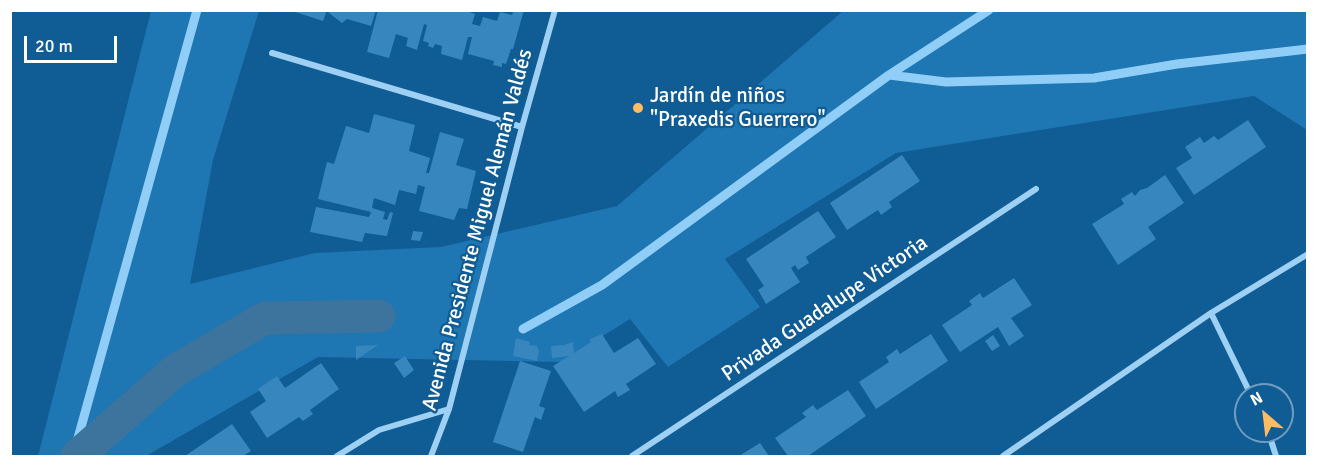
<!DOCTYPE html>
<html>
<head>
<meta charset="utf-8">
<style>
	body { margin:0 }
	#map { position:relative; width:1318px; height:467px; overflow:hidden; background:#105c95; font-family:Signika,sans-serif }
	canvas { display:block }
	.frame { position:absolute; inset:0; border:12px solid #fff; pointer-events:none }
	.north { position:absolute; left:1234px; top:383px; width:60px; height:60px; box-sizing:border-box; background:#105c95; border:2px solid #709dbf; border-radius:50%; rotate:332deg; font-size:16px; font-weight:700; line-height:24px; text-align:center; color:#fff }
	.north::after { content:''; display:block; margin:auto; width:21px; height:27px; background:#ffbc61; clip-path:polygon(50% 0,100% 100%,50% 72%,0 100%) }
	.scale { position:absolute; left:24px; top:36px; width:93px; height:27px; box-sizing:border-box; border:3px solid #fff; border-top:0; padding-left:8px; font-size:18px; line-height:21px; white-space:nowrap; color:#fff; -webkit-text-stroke:4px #105c95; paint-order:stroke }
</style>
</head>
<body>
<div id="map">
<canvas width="1318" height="467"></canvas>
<div class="frame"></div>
<div class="north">N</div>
<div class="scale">20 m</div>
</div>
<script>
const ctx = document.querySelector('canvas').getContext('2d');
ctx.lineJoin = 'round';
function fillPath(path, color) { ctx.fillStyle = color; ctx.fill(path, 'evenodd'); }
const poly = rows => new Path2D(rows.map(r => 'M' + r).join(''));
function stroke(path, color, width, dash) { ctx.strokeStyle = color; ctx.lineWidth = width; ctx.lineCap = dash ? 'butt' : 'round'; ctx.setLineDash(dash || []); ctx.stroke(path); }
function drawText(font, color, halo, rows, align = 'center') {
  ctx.font = font + ' Signika,sans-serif'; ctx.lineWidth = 4.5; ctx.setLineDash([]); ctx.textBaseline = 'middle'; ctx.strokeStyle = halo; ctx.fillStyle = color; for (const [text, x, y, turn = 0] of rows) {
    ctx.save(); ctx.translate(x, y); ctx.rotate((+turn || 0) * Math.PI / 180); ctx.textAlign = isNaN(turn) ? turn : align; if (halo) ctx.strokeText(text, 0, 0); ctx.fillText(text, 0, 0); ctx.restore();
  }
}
fillPath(poly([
	[151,11,259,11,213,160,190,284,315,253,441,247,617,206,843,11,1307,11,1307,130,1254,96,896,153,725,259,760,307,668,367,630,319,561,362,318,357,146,456,38,456]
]), '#1e76b3');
stroke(poly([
	[889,75,946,82,1094,78,1177,64,1308,49],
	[523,329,602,285,889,75,989,10],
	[73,456,197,10]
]), '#90cef8', 9);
stroke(poly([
	[77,456,176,370,265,318,379,316]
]), '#3d749d', 33);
fillPath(poly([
	[289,10,327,10,323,21],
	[330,10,376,10,371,26,347,19,342,23,329,13],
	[378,10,464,10,475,14,472,24,480,26,483,17,497,21,500,12,512,15,514,10,524,10,513,49,511,49,506,64,502,63,502,67,493,65,494,61,468,54,472,37,468,37,462,60,441,54,442,46,435,44,433,48,428,46,429,43,423,41,427,25,424,24,417,50,406,46,408,38,396,34,389,58,367,52],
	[374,114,415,125,409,151,430,158,426,173,429,173,440,132,464,139,456,165,476,171,467,209,459,208,454,220,419,211,425,187,418,185,416,194,399,190,395,205,374,198,372,208,385,212,383,219,387,220,390,212,393,213,387,236,365,233,362,242,310,232,316,207,369,217,371,212,318,199,327,162,334,164,346,126,369,133],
	[1248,120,1266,147,1194,195,1176,168,1192,158,1185,147,1200,137,1204,143,1214,136,1218,140],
	[902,155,920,181,889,202,892,207,881,215,878,210,847,230,830,203],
	[1165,175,1184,203,1148,227,1156,239,1118,265,1092,224,1124,204,1121,199,1132,192,1135,196,1140,190,1147,188],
	[818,211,836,237,806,257,809,263,798,270,795,265,791,268,800,282,766,304,758,290,764,286,746,259],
	[413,231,423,232,420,241,411,240],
	[1014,278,1032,305,1011,318,1024,336,1009,346,998,327,960,352,942,325,972,305,969,301,980,293,983,298],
	[602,334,614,353,638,338,656,364,626,384,630,390,618,397,615,391,584,412,553,366,569,356,552,358,551,346,564,345,573,342,574,353,591,342,590,339],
	[931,334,948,361,876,409,859,382,889,362,886,357,897,349,900,354],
	[993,335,1000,346,992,351,985,341],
	[516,338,530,342,529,345,537,346,539,351,537,361,513,356],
	[378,345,356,360,356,346],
	[405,356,414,370,404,378,394,363],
	[520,361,551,371,539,406,545,408,541,420,535,417,523,452,493,442],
	[321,363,339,389,310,410,313,414,303,421,299,417,267,438,250,412,266,401,258,389,277,376,285,388],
	[848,390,866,416,808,456,788,456,775,438,806,417,802,413,813,405,817,410],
	[232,424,251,451,243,456,185,456],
	[760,443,769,456,739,456]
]), '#3886be');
stroke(poly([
	[272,53,522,127],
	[1211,313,1251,395],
	[1268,431,1276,456],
	[337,456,379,430,449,409],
	[431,456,449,409,522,127,555,10],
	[632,456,1036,189],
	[1003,456,1211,313,1308,254]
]), '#9ed0f4', 6);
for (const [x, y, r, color] of [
	[638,108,6,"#ffbc61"]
]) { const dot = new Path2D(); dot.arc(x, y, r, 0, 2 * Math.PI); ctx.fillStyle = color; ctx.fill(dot); stroke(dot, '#105c95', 2); }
drawText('21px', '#fff', '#105c95', [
	["Jardín de niños",650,96],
	["\"Praxedis Guerrero\"",650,120]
], 'left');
drawText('21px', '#fff', '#105c95', [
	["Avenida Presidente Miguel Alemán Valdés",478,230,-75],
	["Privada Guadalupe Victoria",825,309,-34]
]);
</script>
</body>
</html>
